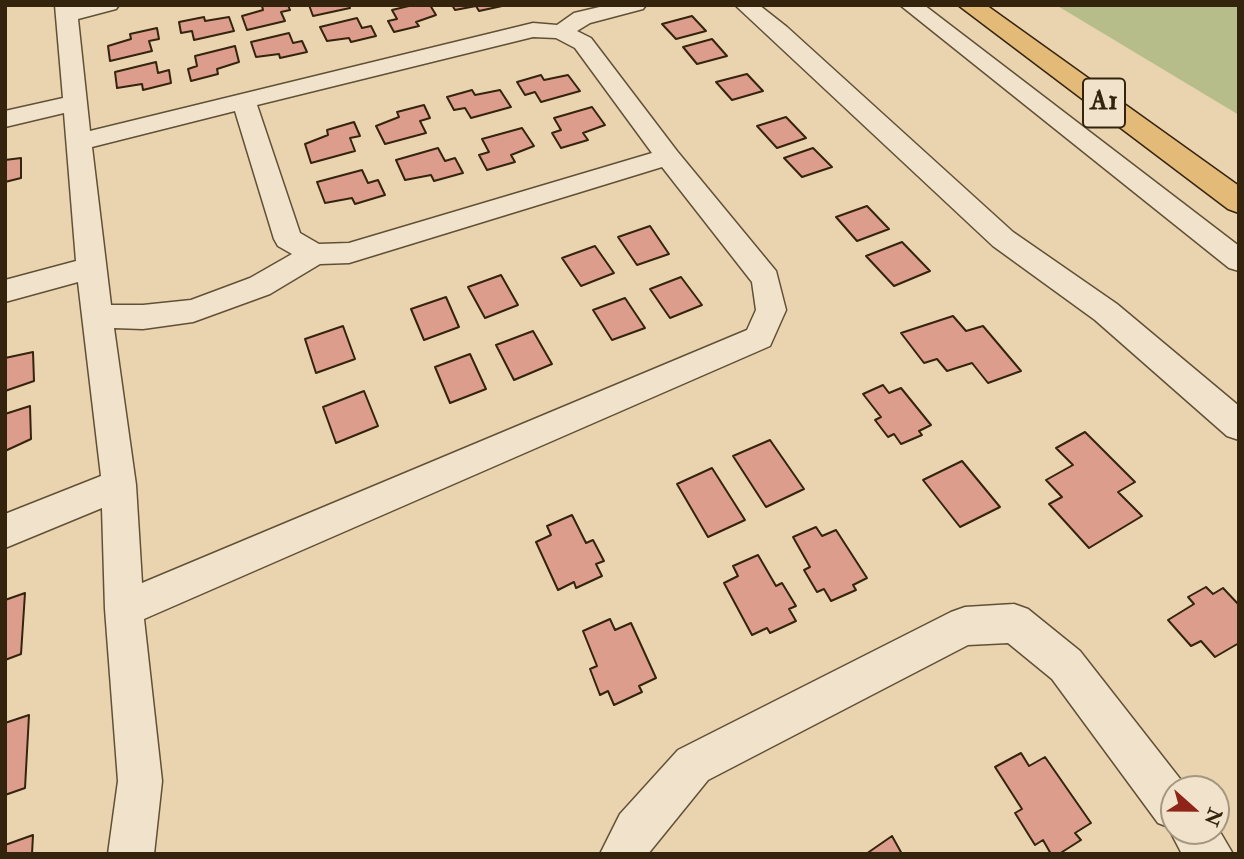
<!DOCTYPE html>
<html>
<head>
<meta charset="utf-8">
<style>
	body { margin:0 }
	#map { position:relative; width:1244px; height:859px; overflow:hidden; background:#e9d4af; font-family:"IM FELL Double Pica",serif }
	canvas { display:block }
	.frame { position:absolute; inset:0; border:7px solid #34240d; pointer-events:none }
	.north { position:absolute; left:1160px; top:775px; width:70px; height:70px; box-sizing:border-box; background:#f1e3cb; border:2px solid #a5977f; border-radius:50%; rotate:111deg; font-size:19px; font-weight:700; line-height:28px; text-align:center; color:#34240d }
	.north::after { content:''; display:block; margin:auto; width:24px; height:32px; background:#8f2418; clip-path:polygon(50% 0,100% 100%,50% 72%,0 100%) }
</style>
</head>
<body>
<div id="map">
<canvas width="1244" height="859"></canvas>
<div class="frame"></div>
<div class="north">N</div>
</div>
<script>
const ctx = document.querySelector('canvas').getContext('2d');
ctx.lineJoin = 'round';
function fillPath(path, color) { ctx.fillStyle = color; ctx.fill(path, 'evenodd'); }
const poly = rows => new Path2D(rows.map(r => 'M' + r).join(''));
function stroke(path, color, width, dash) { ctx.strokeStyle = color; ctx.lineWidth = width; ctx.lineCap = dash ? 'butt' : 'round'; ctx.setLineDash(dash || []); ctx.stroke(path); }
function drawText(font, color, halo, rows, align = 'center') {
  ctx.font = font + ' "IM FELL Double Pica",serif'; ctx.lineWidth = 5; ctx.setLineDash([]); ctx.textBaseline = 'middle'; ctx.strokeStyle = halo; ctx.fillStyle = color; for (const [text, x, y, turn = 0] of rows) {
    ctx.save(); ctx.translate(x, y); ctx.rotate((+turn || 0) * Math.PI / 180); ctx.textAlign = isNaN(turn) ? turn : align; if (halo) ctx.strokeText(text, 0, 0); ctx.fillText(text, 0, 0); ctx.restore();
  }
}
fillPath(poly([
	[1056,5,1239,5,1239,115]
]), '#b7bd8a');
const building = poly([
	[288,5,290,10,281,12,285,21,247,30,242,16,263,10,262,6,288,5],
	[309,5,349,5,350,8,313,16,309,5],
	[413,5,430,5,436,15,416,22,419,26,394,32,388,21,397,19,392,10,413,5],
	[452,5,502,5,502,6,479,11,476,6,455,10,452,5],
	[692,16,706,31,676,39,662,24,692,16],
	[204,17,205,21,229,17,234,31,194,40,192,31,181,33,179,22,204,17],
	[357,18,362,28,371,26,376,36,351,42,349,38,327,41,320,27,357,18],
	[157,28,159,39,149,41,152,51,110,61,108,46,131,39,130,34,157,28],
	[289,33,293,43,302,41,307,52,280,58,279,54,256,57,251,42,289,33],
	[712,39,727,56,697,64,683,47,712,39],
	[235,46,239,62,217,69,218,74,191,81,188,69,197,66,195,56,235,46],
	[156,62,158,73,169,70,171,83,143,90,142,84,117,88,115,72,156,62],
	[747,74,763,91,732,100,716,82,747,74],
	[541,75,544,80,568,75,580,91,541,102,535,92,525,95,517,82,541,75],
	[472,90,475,95,500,90,511,107,471,118,465,108,454,110,447,97,472,90],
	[424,105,430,118,420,121,426,133,385,144,376,126,399,117,397,112,424,105],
	[592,107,605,125,583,133,588,140,561,148,552,133,561,130,554,118,592,107],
	[786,117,806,138,777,148,757,126,786,117],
	[354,122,360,136,350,138,355,151,311,163,305,144,328,135,327,130,354,122],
	[522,128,534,146,511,155,515,162,487,170,479,155,489,152,482,139,522,128],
	[438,148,445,161,455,158,463,173,434,181,431,175,405,180,396,160,438,148],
	[813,148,832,167,802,177,784,158,813,148],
	[21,158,21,178,5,182,5,160,21,158],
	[362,170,368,183,378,180,385,195,355,204,352,198,325,203,317,182,362,170],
	[867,206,889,229,857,241,836,217,867,206],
	[650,226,669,254,637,265,618,237,650,226],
	[902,242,930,271,894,286,866,256,902,242],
	[595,246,614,273,581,286,562,258,595,246],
	[501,275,518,305,485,318,468,287,501,275],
	[681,277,702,305,670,318,650,289,681,277],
	[446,297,459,327,424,340,411,309,446,297],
	[625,298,645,328,612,340,593,310,625,298],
	[953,316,966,331,983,326,1021,371,988,383,972,363,947,371,937,359,924,363,901,333,953,316],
	[343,326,355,359,316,373,305,339,343,326],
	[533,331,552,364,514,380,496,345,533,331],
	[33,352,34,381,5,391,5,358,33,352],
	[470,354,486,389,450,403,435,367,470,354],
	[883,385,889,393,901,388,931,425,919,431,922,435,901,444,894,434,888,437,875,420,881,417,863,394,883,385],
	[364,391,378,426,336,443,323,407,364,391],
	[30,406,31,439,5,451,5,414,30,406],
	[1085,432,1135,482,1118,492,1142,516,1089,548,1049,504,1062,497,1046,480,1073,465,1056,448,1085,432],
	[770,440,804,489,766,507,733,456,770,440],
	[962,461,1000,507,960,527,923,480,962,461],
	[712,468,745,520,708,537,677,484,712,468],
	[572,515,586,543,593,540,604,561,596,564,602,576,576,588,574,582,558,590,536,542,551,535,547,526,572,515],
	[816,527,822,536,836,530,867,578,853,585,856,590,831,601,824,589,817,592,804,570,810,567,793,537,816,527],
	[758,555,776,586,782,583,796,606,789,609,796,621,770,633,767,628,752,635,724,583,738,576,733,566,758,555],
	[1206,587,1213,594,1223,588,1239,605,1239,643,1215,657,1201,641,1191,646,1168,620,1194,604,1188,597,1206,587],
	[25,593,21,654,5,660,5,600,25,593],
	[610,619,615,630,631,623,656,678,639,686,642,692,614,705,608,691,600,695,590,669,597,666,583,631,610,619],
	[29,715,25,788,5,795,5,723,29,715],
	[1021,753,1029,766,1045,757,1091,823,1075,833,1081,840,1059,854,1051,854,1043,840,1035,845,1015,813,1022,809,995,767,1021,753],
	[33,835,32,854,5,854,5,845,33,835],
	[892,836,902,854,866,854,892,836]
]);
fillPath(building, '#dc9d8c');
stroke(building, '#34240d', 2);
const street = poly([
	[55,5,119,5,116,9,78,19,90,131,533,23,557,25,574,13,608,5,646,5,643,9,590,23,577,31,591,38,677,151,776,271,786,310,770,346,144,619,162,781,154,854,108,854,118,781,105,609,102,508,5,548,5,514,101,476,78,282,5,302,5,280,76,261,64,113,5,127,5,111,63,98,55,5],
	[533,37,556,38,575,48,652,153,349,243,319,244,300,233,257,105,533,37],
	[235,111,274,239,278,246,292,254,250,278,191,300,143,305,111,305,92,147,235,111],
	[662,167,752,282,756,310,747,330,142,583,136,485,114,328,143,329,193,322,270,294,320,264,349,263,662,167],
	[735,5,759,5,787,27,1013,232,1117,304,1239,406,1239,440,1227,436,1095,320,993,246,735,5],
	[900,5,924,5,1239,246,1239,271,1229,268,900,5],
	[1014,604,1028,609,1080,651,1188,789,1174,789,1174,831,1216,831,1216,825,1233,854,1182,854,1170,831,1171,828,1158,823,1052,679,1008,643,968,645,708,780,648,854,600,854,620,814,678,750,951,612,965,607,1014,604]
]);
const highway = poly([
	[958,5,986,5,1239,186,1239,213,1228,209,958,5]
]);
stroke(street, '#615036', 3);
stroke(highway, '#34240d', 3);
fillPath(street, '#f1e3cb');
fillPath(highway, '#e4ba78');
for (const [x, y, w] of [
	[1104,103,42]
]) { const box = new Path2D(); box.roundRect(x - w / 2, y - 24.5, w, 49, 5); ctx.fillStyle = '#f1e3cb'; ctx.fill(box); stroke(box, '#34240d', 2); }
drawText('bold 28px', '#34240d', null, [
	["A1",1104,103]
]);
</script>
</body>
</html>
